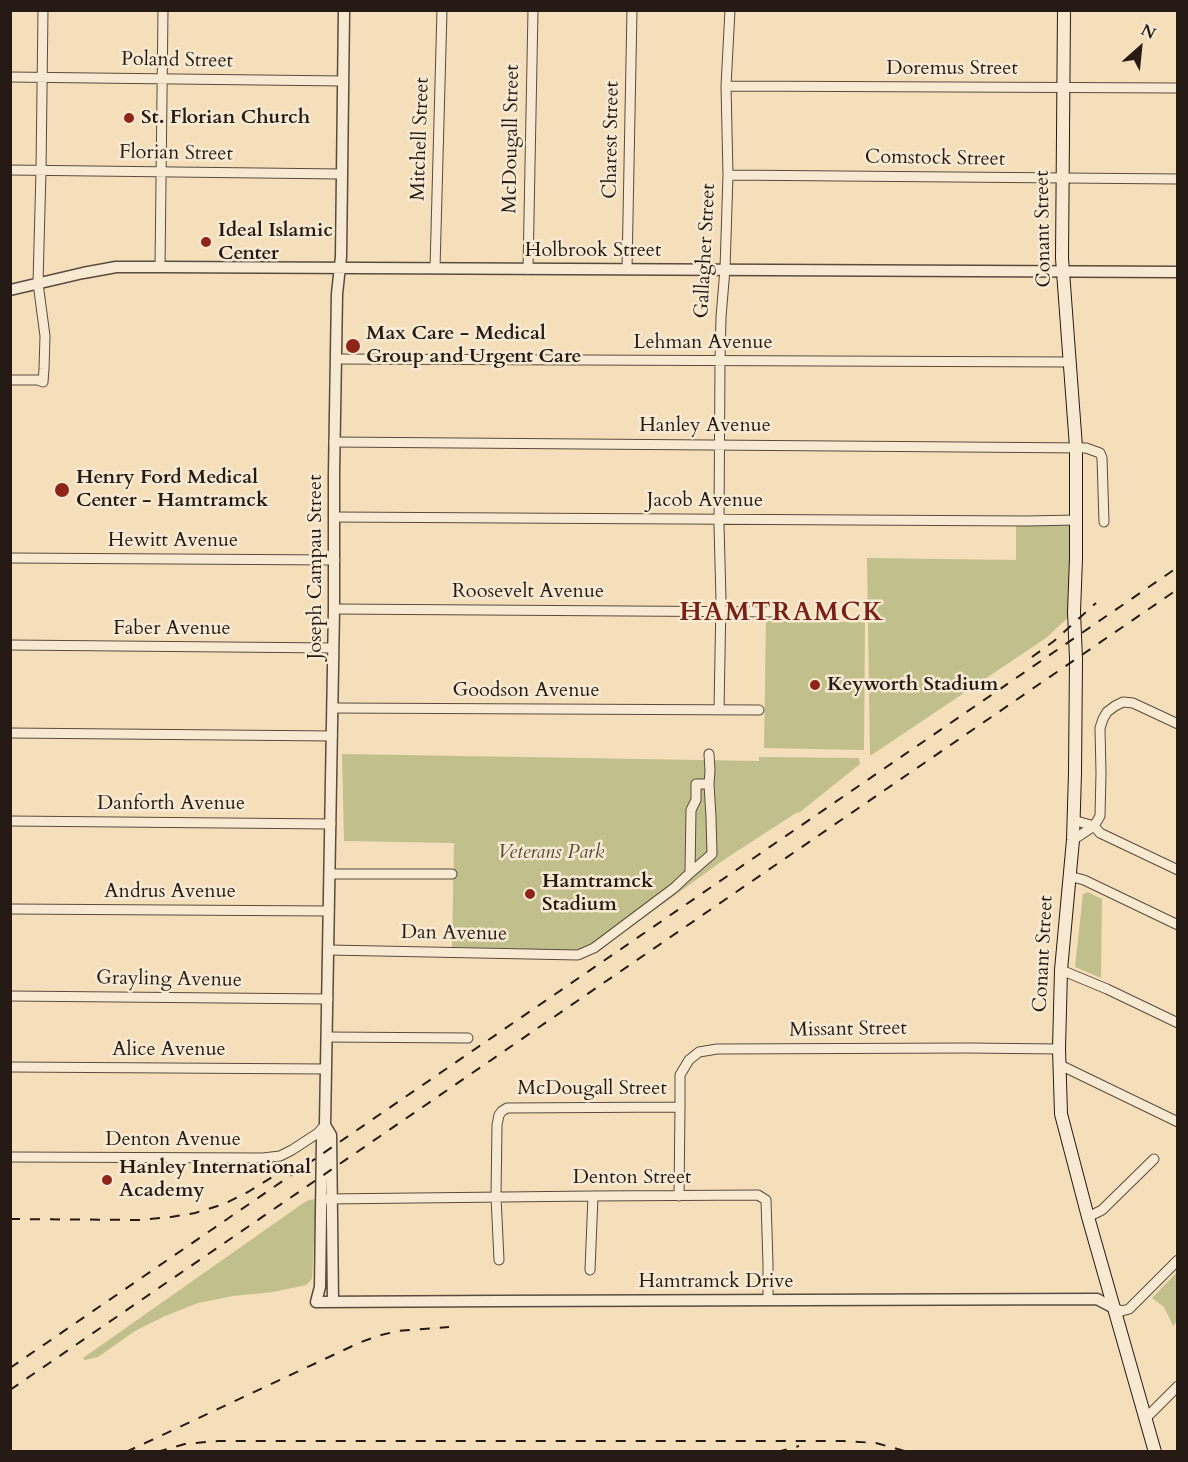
<!DOCTYPE html>
<html>
<head>
<meta charset="utf-8">
<style>
	body { margin:0 }
	#map { position:relative; width:1188px; height:1462px; overflow:hidden; background:#f5deba; font-family:Cardo,serif }
	canvas { display:block }
	.frame { position:absolute; inset:0; border:12px solid #251b14; pointer-events:none }
	.north { position:absolute; left:1110px; top:18px; width:60px; height:60px; -webkit-text-stroke:4px #f8ead2; paint-order:stroke; rotate:27deg; font-size:16px; font-weight:700; line-height:24px; text-align:center; color:#251b14 }
	.north::after { content:''; display:block; margin:auto; width:21px; height:27px; background:#251b14; clip-path:polygon(50% 0,100% 100%,50% 72%,0 100%) }
</style>
</head>
<body>
<div id="map">
<canvas width="1188" height="1462"></canvas>
<div class="frame"></div>
<div class="north">N</div>
</div>
<script>
const ctx = document.querySelector('canvas').getContext('2d');
ctx.lineJoin = 'round';
function fillPath(path, color) { ctx.fillStyle = color; ctx.fill(path, 'evenodd'); }
const poly = rows => new Path2D(rows.map(r => 'M' + r).join(''));
function stroke(path, color, width, dash) { ctx.strokeStyle = color; ctx.lineWidth = width; ctx.lineCap = dash ? 'butt' : 'round'; ctx.setLineDash(dash || []); ctx.stroke(path); }
function drawText(font, color, halo, rows, align = 'center') {
  ctx.font = font + ' Cardo,serif'; ctx.lineWidth = 5; ctx.setLineDash([]); ctx.textBaseline = 'middle'; ctx.strokeStyle = halo; ctx.fillStyle = color; for (const [text, x, y, turn = 0] of rows) {
    ctx.save(); ctx.translate(x, y); ctx.rotate((+turn || 0) * Math.PI / 180); ctx.textAlign = isNaN(turn) ? turn : align; if (halo) ctx.strokeText(text, 0, 0); ctx.fillText(text, 0, 0); ctx.restore();
  }
}
fillPath(poly([
	[1076,520,1074,612,1046,638,870,756,867,558,1016,560,1016,521],
	[766,621,865,622,864,750,764,748],
	[342,754,759,761,759,757,859,758,860,764,800,812,796,813,722,861,598,951,452,947,454,843,344,841],
	[1088,892,1102,899,1101,978,1075,967,1083,894],
	[316,1199,312,1279,306,1285,273,1292,233,1296,198,1303,165,1316,135,1331,98,1357,85,1360,83,1358,302,1204,309,1200],
	[1177,1272,1177,1321,1173,1326,1164,1307,1152,1298]
]), '#c1c08c');
const minor = poly([
	[10,77,343,81],
	[726,86,1178,88],
	[10,170,341,174],
	[728,175,1178,179],
	[160,267,163,10],
	[435,268,442,10],
	[528,269,533,10],
	[627,269,632,10],
	[336,359,1070,362],
	[10,380,38,380,43,382,44,369,45,336,38,283,41,171,43,10],
	[334,442,1086,448,1100,453,1102,458,1104,522],
	[334,517,1027,521,1076,520],
	[10,558,335,560],
	[334,609,777,612],
	[10,645,333,648],
	[333,708,759,710],
	[719,710,721,600,719,525,720,361,721,317,725,269,728,175,726,86,730,10],
	[10,733,332,736],
	[709,754,710,771,709,784],
	[1073,820,1094,826,1100,833,1178,870],
	[10,821,331,824],
	[1073,840,1094,826,1100,816,1101,773,1100,728,1103,719,1107,712,1115,706,1123,702,1133,703,1178,724],
	[330,874,452,874,451,874],
	[1069,876,1084,880,1178,925],
	[10,909,329,911],
	[329,950,578,955,594,948,674,888,690,873,691,810,696,800,696,784,709,784,711,817,712,854,690,873],
	[1061,970,1107,989,1178,1023],
	[10,996,328,999],
	[327,1037,468,1038],
	[1060,1065,1178,1122],
	[10,1067,326,1069],
	[680,1107,680,1075,689,1060,699,1052,717,1049,968,1048,1059,1049],
	[10,1157,263,1158,280,1156,292,1150,318,1133,325,1125],
	[326,1199,593,1196,758,1195,766,1200,768,1264,768,1300],
	[1088,1217,1102,1210,1154,1159],
	[499,1260,496,1197,497,1125,499,1115,502,1111,507,1108,680,1107,679,1196],
	[590,1270,593,1196],
	[1114,1308,1122,1311,1129,1309,1178,1260],
	[1146,1418,1178,1386]
]);
const tertiary = poly([
	[10,290,83,273,116,267,160,267,1178,272],
	[325,1125,334,609,334,474,337,294,341,257,344,10],
	[333,1302,331,1135,325,1125,322,1139,320,1287,316,1302,501,1301,1097,1299,1114,1308]
]);
const secondary = poly([
	[1064,10,1062,258,1076,447,1076,558,1074,612,1076,659,1075,773,1073,840,1061,970,1059,1049,1061,1114,1088,1217,1155,1452]
]);
stroke(minor, '#594c3e', 11);
stroke(tertiary, '#594c3e', 13);
stroke(secondary, '#251b14', 14);
stroke(minor, '#f8ead2', 9);
stroke(tertiary, '#f8ead2', 10);
stroke(secondary, '#f8ead2', 12);
stroke(poly([
	[1032,657,1054,641,1096,603],
	[10,1219,139,1220,171,1217,195,1213,224,1204,248,1192,274,1176],
	[10,1368,1178,567],
	[10,1390,1178,589],
	[126,1452,361,1342,381,1335,398,1331,449,1327],
	[157,1452,185,1444,218,1441,843,1441,876,1443,908,1452],
	[777,1452,799,1446]
]), '#251b14', 2, [10, 10]);
for (const [x, y, r, color] of [
	[129,118,6,"#8f2418"],
	[206,242,6,"#8f2418"],
	[353,346,8,"#8f2418"],
	[62,490,8,"#8f2418"],
	[815,685,6,"#8f2418"],
	[530,894,6,"#8f2418"],
	[107,1180,6,"#8f2418"]
]) { const dot = new Path2D(); dot.arc(x, y, r, 0, 2 * Math.PI); ctx.fillStyle = color; ctx.fill(dot); stroke(dot, '#f8ead2', 2); }
drawText('20px', '#251b14', '#f8ead2', [
	["Poland Street",177,61,1],
	["Doremus Street",952,69],
	["Mitchell Street",421,139,-88],
	["McDougall Street",512,139,-89],
	["Charest Street",612,140,-89],
	["Florian Street",176,154,1],
	["Comstock Street",935,159,1],
	["Conant Street",1044,229,-91],
	["Holbrook Street",593,251],
	["Gallagher Street",706,251,-87],
	["Lehman Avenue",703,343],
	["Hanley Avenue",705,426],
	["Jacob Avenue",705,501],
	["Hewitt Avenue",173,541],
	["Joseph Campau Street",316,567,-90],
	["Roosevelt Avenue",528,592],
	["Faber Avenue",172,629],
	["Goodson Avenue",526,691],
	["Danforth Avenue",171,804],
	["Andrus Avenue",170,892],
	["Dan Avenue",454,934,1],
	["Conant Street",1044,954,-87],
	["Grayling Avenue",169,980,1],
	["Missant Street",848,1030,-1],
	["Alice Avenue",169,1050],
	["McDougall Street",592,1089],
	["Denton Avenue",173,1140],
	["Denton Street",632,1178],
	["Hamtramck Drive",716,1282]
]);
drawText('bold 20px', '#251b14', '#f8ead2', [
	["St. Florian Church",141,118],
	["Ideal Islamic",218,231],
	["Center",218,254],
	["Max Care - Medical",366,334],
	["Group and Urgent Care",366,357],
	["Henry Ford Medical",76,478],
	["Center - Hamtramck",76,501],
	["Keyworth Stadium",827,685],
	["Hamtramck",542,882],
	["Stadium",542,905],
	["Hanley International",119,1168],
	["Academy",119,1191]
], 'left');
drawText('italic 20px', '#544d38', '#f8ead2', [
	["Veterans Park",551,853]
]);
ctx.letterSpacing = '1.5px';
drawText('bold 26px', '#7a1f14', '#f8ead2', [
	["HAMTRAMCK",782,614]
]);
ctx.letterSpacing = '0px';
</script>
</body>
</html>
